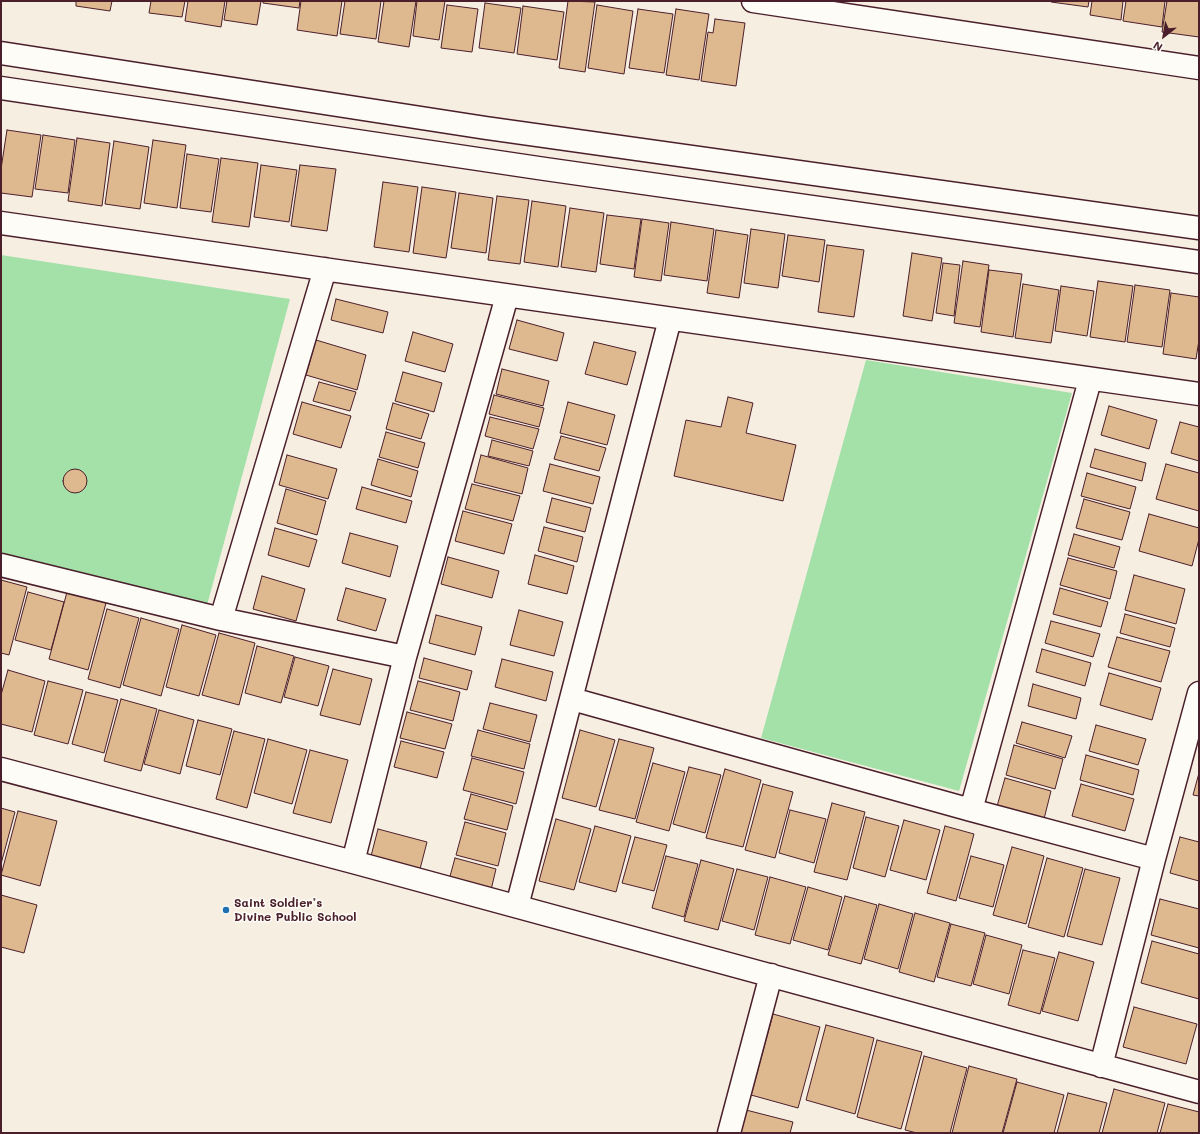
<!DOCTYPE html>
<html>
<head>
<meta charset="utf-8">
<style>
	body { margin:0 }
	#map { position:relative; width:1200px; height:1134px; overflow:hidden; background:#f7eee2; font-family:Mali,sans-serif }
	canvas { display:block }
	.frame { position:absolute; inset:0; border:2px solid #4a1f2b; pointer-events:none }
	.north { position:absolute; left:1144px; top:16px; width:40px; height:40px; -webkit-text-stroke:3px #fdfcf7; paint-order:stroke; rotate:211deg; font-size:11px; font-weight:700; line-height:16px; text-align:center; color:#4a1f2b }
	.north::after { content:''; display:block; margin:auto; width:14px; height:18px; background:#4a1f2b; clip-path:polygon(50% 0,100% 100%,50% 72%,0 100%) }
</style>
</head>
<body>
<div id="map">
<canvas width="1200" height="1134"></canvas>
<div class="frame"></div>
<div class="north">N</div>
</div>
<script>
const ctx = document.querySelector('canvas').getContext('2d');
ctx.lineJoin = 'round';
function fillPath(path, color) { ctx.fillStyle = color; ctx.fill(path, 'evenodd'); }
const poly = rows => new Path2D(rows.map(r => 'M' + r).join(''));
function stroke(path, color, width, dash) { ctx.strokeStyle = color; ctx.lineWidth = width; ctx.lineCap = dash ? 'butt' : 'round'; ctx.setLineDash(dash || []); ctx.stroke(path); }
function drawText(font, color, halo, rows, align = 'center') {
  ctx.font = font + ' Mali,sans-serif'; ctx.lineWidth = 3; ctx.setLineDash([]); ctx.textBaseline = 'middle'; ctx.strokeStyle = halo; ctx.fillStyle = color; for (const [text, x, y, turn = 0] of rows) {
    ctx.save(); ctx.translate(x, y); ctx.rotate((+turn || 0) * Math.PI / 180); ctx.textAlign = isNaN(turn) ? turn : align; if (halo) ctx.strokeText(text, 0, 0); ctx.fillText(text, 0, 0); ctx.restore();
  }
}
fillPath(poly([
	[1,255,290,299,206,609,1,555],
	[866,360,1072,393,959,791,761,738]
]), '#a3e1a9');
const building = poly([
	[76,1,112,1,110,11,76,6,76,1],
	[151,1,185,1,182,17,149,13,151,1],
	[188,1,225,1,221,27,185,21,188,1],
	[227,1,261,1,257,25,224,20,227,1],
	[263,1,300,1,299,8,263,3,263,1],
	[301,1,342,1,337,36,297,30,301,1],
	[345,1,381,1,376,39,340,34,345,1],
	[384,1,416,1,409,47,378,42,384,1],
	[417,1,445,1,439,40,413,36,417,1],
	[568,1,595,2,585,72,559,68,568,1],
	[1051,1,1089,1,1088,7,1051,2,1051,1],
	[1092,1,1123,1,1121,20,1090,15,1092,1],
	[1126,1,1165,1,1162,27,1123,21,1126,1],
	[1167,1,1199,1,1199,37,1162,32,1167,1],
	[485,3,521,8,514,53,479,48,485,3],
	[447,5,478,9,472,52,441,48,447,5],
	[597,5,633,11,624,74,588,68,597,5],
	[523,6,564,12,557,60,517,54,523,6],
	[638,9,673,14,664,73,629,68,638,9],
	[676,9,709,14,699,80,666,75,676,9],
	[715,19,745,23,736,86,701,81,708,32,713,33,715,19],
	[7,130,41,135,32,197,1,193,1,169,7,130],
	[43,135,75,140,68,193,35,189,43,135],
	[77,138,110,143,102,206,68,201,77,138],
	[153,140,186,145,177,208,144,203,153,140],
	[114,141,149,147,140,209,105,204,114,141],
	[187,154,219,159,211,212,180,208,187,154],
	[221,158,258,163,249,227,212,222,221,158],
	[261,165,297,170,289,222,254,217,261,165],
	[300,165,336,169,327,231,291,226,300,165],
	[383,182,418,187,409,252,374,247,383,182],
	[422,187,456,192,446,258,413,253,422,187],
	[459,193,493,198,486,253,451,248,459,193],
	[497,196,529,200,520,264,488,260,497,196],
	[532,201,566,206,558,267,524,262,532,201],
	[570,208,604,213,596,272,561,267,570,208],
	[607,215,641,219,634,269,600,264,607,215],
	[642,219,669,223,661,281,634,277,642,219],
	[671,222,714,229,707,281,664,275,671,222],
	[751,229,785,234,778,288,744,283,751,229],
	[716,230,748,235,739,298,707,293,716,230],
	[788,235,825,240,819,282,782,276,788,235],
	[827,245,864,250,854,317,818,312,827,245],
	[912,253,942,258,932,321,903,316,912,253],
	[963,261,989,265,980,327,954,323,963,261],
	[943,263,960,265,954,316,936,313,943,263],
	[989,270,1022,274,1013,337,981,332,989,270],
	[1098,281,1133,286,1125,342,1090,337,1098,281],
	[1023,284,1059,290,1051,343,1015,338,1023,284],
	[1135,285,1170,290,1162,347,1127,342,1135,285],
	[1061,286,1094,291,1087,336,1055,331,1061,286],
	[1171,293,1199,297,1199,340,1196,359,1163,354,1171,293],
	[336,299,388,312,383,333,331,320,336,299],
	[517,320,564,333,557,361,509,349,517,320],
	[413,332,453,344,445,372,405,361,413,332],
	[316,340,366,355,357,390,306,375,316,340],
	[594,342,636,352,627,385,585,374,594,342],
	[502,369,549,381,543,406,496,394,502,369],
	[403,372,442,383,434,412,395,401,403,372],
	[319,382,356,392,350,411,313,401,319,382],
	[494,395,544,408,539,427,489,414,494,395],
	[728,397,753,403,746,433,796,445,783,501,674,476,686,420,721,427,728,397],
	[302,402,351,416,341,448,293,434,302,402],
	[568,402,615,415,607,445,560,433,568,402],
	[393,403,429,414,421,439,386,429,393,403],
	[1109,406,1157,420,1149,449,1101,435,1109,406],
	[490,417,539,429,533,449,485,436,490,417],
	[1180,422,1199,427,1199,461,1171,453,1180,422],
	[386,432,425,443,418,468,379,457,386,432],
	[561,436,606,448,599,471,554,459,561,436],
	[492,440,533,451,529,466,488,456,492,440],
	[1095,449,1146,463,1142,481,1090,467,1095,449],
	[287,455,337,469,328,499,279,485,287,455],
	[481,455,528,468,522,494,474,482,481,455],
	[378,459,418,471,411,497,371,485,378,459],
	[550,464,600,477,593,504,543,491,550,464],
	[1166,464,1199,473,1199,511,1156,499,1166,464],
	'63 481a12 12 0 1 1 24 0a12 12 0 1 1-24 0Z',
	[1087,473,1136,487,1130,509,1081,496,1087,473],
	[472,484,520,496,513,521,465,509,472,484],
	[362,487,412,501,406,523,356,509,362,487],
	[286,489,326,501,317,535,277,523,286,489],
	[552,498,591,508,585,532,546,522,552,498],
	[1084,499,1130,512,1122,540,1076,528,1084,499],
	[463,511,512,524,504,554,455,541,463,511],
	[1149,514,1199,528,1199,539,1192,566,1139,551,1149,514],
	[544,527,583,537,577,562,538,551,544,527],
	[275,528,317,540,309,567,268,555,275,528],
	[350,533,398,546,390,577,342,563,350,533],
	[1074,534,1120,547,1114,568,1068,555,1074,534],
	[535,555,574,566,567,594,528,584,535,555],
	[448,557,499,571,492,598,441,584,448,557],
	[1068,558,1117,571,1110,599,1060,585,1068,558],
	[1134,575,1185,589,1176,624,1125,610,1134,575],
	[262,576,305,589,296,621,253,609,262,576],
	[1,580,27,587,9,655,1,653,1,580],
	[346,588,386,599,376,631,337,620,346,588],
	[1060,588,1108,602,1101,627,1053,614,1060,588],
	[28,592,64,602,51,650,15,640,28,592],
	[67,592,106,603,88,670,49,659,67,592],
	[107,609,139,618,120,688,88,679,107,609],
	[519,610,563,622,554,656,510,645,519,610],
	[1125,614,1175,628,1170,647,1120,633,1125,614],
	[436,615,482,627,475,655,429,643,436,615],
	[141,618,179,629,161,696,123,685,141,618],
	[1051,621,1100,634,1093,657,1045,643,1051,621],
	[182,625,216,635,199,696,166,687,182,625],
	[219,633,255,643,239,705,202,695,219,633],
	[1117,637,1170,651,1161,682,1108,667,1117,637],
	[257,646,294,656,281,703,245,693,257,646],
	[1042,649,1091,663,1085,686,1036,672,1042,649],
	[295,657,329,666,318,706,284,697,295,657],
	[424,658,472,671,467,690,419,678,424,658],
	[502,659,553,672,546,701,495,687,502,659],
	[333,669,372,679,360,725,320,715,333,669],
	[8,670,45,681,32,732,1,724,1,695,8,670],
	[1109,673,1161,688,1152,720,1100,705,1109,673],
	[48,681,83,690,68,744,34,735,48,681],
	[418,681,460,692,453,721,410,710,418,681],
	[1033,684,1081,698,1076,719,1028,706,1033,684],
	[86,692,118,700,104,753,72,744,86,692],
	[121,699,157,709,141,771,104,761,121,699],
	[490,703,537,715,530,742,483,729,490,703],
	[159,710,194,720,180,774,144,764,159,710],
	[407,712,452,724,445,749,400,738,407,712],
	[198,720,232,729,220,775,186,766,198,720],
	[1022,722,1072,736,1065,758,1016,743,1022,722],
	[1096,725,1146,739,1138,765,1089,751,1096,725],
	[478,730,530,744,524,769,471,756,478,730],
	[580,730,615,740,596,807,562,798,580,730],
	[234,731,265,739,247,808,216,799,234,731],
	[268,739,307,750,292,804,254,793,268,739],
	[619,739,654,748,635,819,599,810,619,739],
	[401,741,444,752,437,778,394,767,401,741],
	[1014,745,1063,759,1055,789,1006,775,1014,745],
	[310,750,348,760,331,823,293,813,310,750],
	[1086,755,1139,770,1133,795,1080,780,1086,755],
	[472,758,524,772,516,804,463,790,472,758],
	[653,763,685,772,669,831,636,822,653,763],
	[689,767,721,775,705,833,673,824,689,767],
	[725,769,761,780,743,847,706,838,725,769],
	[1199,773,1199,796,1193,795,1199,773],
	[1005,778,1051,791,1043,823,996,810,1005,778],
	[763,784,793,792,775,858,745,850,763,784],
	[1081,784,1134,799,1125,831,1072,816,1081,784],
	[471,794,513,806,507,830,464,819,471,794],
	[832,803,865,812,847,880,814,872,832,803],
	[1,808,15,812,1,864,1,808],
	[790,810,826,819,814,863,779,853,790,810],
	[18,811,57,821,40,886,1,875,18,811],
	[866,817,899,826,885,877,853,868,866,817],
	[556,819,591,829,574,890,539,881,556,819],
	[904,820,940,830,926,880,890,870,904,820],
	[465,822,506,833,498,866,456,855,465,822],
	[595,826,631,836,616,892,579,882,595,826],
	[945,826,974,834,956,901,927,893,945,826],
	[378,829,427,842,419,873,370,860,378,829],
	[635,837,667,845,654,891,622,883,635,837],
	[1180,837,1199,842,1199,881,1170,873,1180,837],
	[1012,847,1044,856,1026,924,993,915,1012,847],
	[666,856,698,864,684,917,652,908,666,856],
	[971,856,1004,865,993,907,959,898,971,856],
	[455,858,496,869,491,890,449,880,455,858],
	[1047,858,1083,868,1064,937,1028,927,1047,858],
	[701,860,734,869,718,930,684,921,701,860],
	[737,869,768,877,754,930,722,921,737,869],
	[1085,869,1120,878,1102,945,1067,936,1085,869],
	[770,877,806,887,790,944,755,935,770,877],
	[808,887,842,897,828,950,793,940,808,887],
	[1,895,37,905,24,953,1,947,1,895],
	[845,896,877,905,861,964,828,955,845,896],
	[1160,899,1199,909,1199,948,1151,935,1160,899],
	[879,904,913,914,898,969,864,959,879,904],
	[915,913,950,923,934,982,899,972,915,913],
	[951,924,985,933,971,986,937,977,951,924],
	[986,935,1022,945,1009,994,973,984,986,935],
	[1152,941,1199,954,1199,999,1141,983,1152,941],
	[1023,950,1055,958,1040,1014,1008,1005,1023,950],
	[1059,952,1094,962,1078,1021,1042,1011,1059,952],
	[1134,1007,1197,1024,1186,1064,1123,1047,1134,1007],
	[773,1014,820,1027,798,1108,751,1095,773,1014],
	[826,1025,874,1038,855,1114,806,1100,826,1025],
	[877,1040,922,1052,901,1129,857,1117,877,1040],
	[924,1056,967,1068,950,1133,917,1133,905,1130,924,1056],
	[969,1066,1017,1079,1002,1133,952,1133,969,1066],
	[1017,1082,1064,1095,1054,1133,1003,1133,1017,1082],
	[1114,1089,1165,1103,1157,1133,1102,1133,1114,1089],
	[1068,1093,1107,1103,1099,1133,1057,1133,1068,1093],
	[1168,1104,1199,1112,1199,1133,1160,1133,1168,1104],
	[746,1110,793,1122,790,1133,740,1133,746,1110]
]);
fillPath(building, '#deb88f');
stroke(building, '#4a1f2b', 1);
const minor = poly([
	[753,1,1199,68],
	[1,53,486,128,1199,228],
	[1,88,545,169,1199,262],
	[1,223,1199,394],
	[1,565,221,619,405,657],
	[221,619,325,269],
	[572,699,971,810,1154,859],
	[1,769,353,862,1199,1092],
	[971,810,1090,380],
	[353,862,405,657,507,296],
	[517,906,670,319],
	[1101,1066,1154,859,1199,693],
	[729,1133,771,975]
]);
stroke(minor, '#4a1f2b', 25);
stroke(minor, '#fdfcf7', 22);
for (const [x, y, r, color] of [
	[226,910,4,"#1f6fb2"]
]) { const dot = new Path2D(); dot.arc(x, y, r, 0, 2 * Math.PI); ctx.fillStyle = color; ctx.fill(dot); stroke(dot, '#fdfcf7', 1.5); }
drawText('bold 12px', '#4a1f2b', '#fdfcf7', [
	["Saint Soldier’s",234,903],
	["Divine Public School",234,917]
], 'left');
</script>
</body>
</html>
